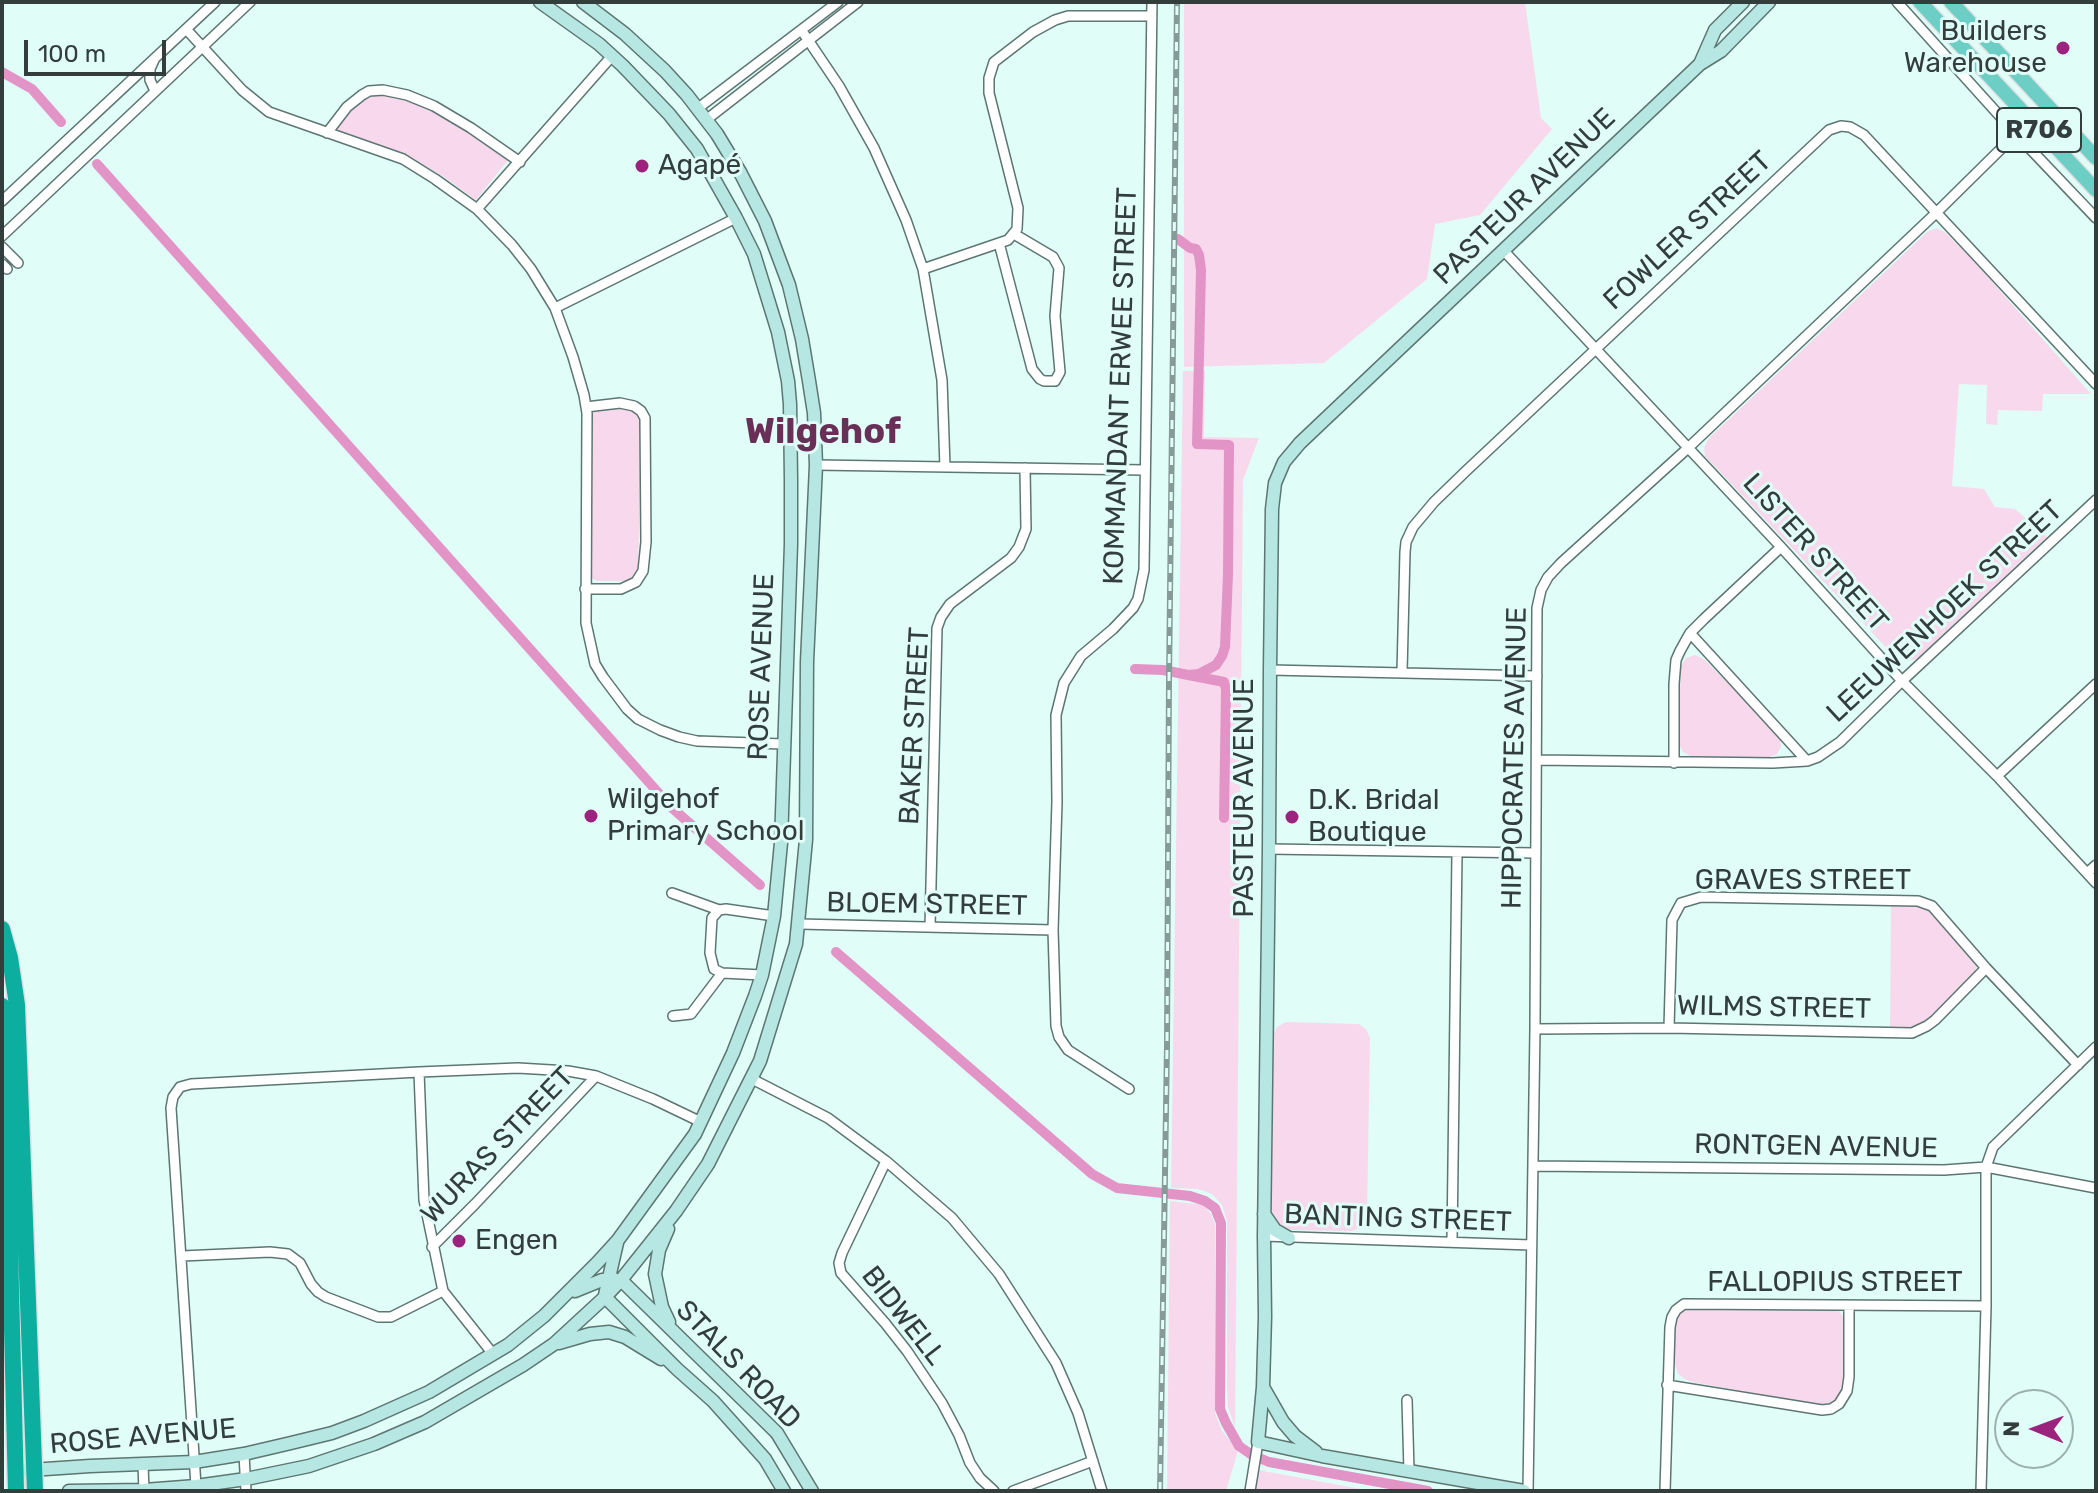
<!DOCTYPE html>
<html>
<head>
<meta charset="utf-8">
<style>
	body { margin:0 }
	#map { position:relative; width:2098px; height:1493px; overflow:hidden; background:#e0fdf8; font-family:Rubik,sans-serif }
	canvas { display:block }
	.frame { position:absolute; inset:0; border:4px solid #333e3c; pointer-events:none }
	.north { position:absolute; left:1994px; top:1389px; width:80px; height:80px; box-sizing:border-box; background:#e0fdf8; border:2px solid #9bb1ad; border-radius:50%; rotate:271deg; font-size:22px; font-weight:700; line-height:32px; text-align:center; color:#333e3c }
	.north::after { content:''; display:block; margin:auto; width:28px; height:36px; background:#9b237d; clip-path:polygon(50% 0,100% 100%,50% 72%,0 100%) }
	.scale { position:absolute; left:24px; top:40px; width:142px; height:36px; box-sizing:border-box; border:4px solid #333e3c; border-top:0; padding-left:10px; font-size:24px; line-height:28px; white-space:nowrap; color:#333e3c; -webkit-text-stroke:6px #e0fdf8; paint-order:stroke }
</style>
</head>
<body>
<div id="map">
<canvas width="2098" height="1493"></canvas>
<div class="frame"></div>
<div class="north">N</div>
<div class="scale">100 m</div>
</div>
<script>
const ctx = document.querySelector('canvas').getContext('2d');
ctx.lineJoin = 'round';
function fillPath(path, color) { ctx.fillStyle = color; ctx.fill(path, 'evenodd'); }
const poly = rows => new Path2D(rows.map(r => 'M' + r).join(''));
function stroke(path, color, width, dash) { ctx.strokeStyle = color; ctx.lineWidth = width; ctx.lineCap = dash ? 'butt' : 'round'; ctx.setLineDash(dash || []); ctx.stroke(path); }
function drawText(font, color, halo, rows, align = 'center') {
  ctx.font = font + ' Rubik,sans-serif'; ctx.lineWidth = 6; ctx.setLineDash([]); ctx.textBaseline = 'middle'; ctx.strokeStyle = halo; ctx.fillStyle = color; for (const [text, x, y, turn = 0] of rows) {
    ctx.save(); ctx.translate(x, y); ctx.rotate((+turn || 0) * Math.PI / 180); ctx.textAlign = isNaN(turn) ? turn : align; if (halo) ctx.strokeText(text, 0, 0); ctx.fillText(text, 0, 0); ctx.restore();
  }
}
fillPath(poly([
	[1184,2,1525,2,1541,118,1552,129,1480,215,1435,224,1427,279,1324,363,1184,367],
	[381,91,411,100,461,126,508,160,476,200,441,175,410,157,339,132,337,127,340,118,370,92],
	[1937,228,1946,233,1974,261,2091,394,2043,394,2042,411,1998,410,1997,425,1986,424,1987,385,1959,384,1952,486,1984,489,1995,507,2015,509,2047,537,1917,659,1908,661,1895,657,1705,456,1704,448,1708,439,1927,232],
	[1183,371,1205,371,1204,437,1259,438,1243,480,1235,1427,1228,1407,1227,1385,1227,1221,1222,1205,1212,1194,1198,1189,1171,1188],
	[621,404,636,412,642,421,638,568,633,577,626,581,597,581,591,578,589,571,590,415,593,410],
	[1695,655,1704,659,1780,736,1781,747,1777,754,1768,758,1694,758,1683,752,1678,742,1681,665,1686,658],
	[1891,903,1923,906,1934,912,1975,957,1977,966,1974,976,1930,1018,1918,1025,1905,1028,1890,1027],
	[1286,1022,1359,1024,1366,1029,1370,1038,1367,1216,1362,1227,1352,1231,1289,1230,1278,1225,1271,1211,1272,1037,1277,1027],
	[1170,1201,1204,1205,1211,1214,1215,1225,1215,1413,1222,1431,1238,1451,1226,1491,1167,1491],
	[1686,1308,1833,1308,1840,1312,1845,1321,1844,1391,1836,1402,1819,1405,1692,1382,1685,1379,1678,1374,1675,1365,1674,1320,1679,1312],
	[1258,1470,1372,1491,1254,1491]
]), '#f8d8ec');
stroke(poly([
	[2,72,32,89,61,122],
	[97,164,671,807,760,885],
	[1178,239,1190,248,1196,249,1199,255,1201,270,1197,444,1229,445,1228,574,1225,647,1222,656,1216,665,1199,674,1188,675],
	[1135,669,1163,670,1224,682,1226,689,1224,818],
	[836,952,1092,1174,1117,1188,1190,1196,1205,1201,1215,1208,1221,1223,1220,1409,1226,1423,1239,1446,1252,1455,1269,1462,1428,1491]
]), '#e294c7', 10);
const street = poly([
	[1897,2,2016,134,2096,218],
	[186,29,242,90,269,112,403,159,435,179,477,209,512,245,531,269,555,308,573,357,584,395,587,413,586,623,595,664,603,677,627,709,638,719,660,730,679,737,697,741,783,744],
	[802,31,839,86,874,148,906,220,923,269,942,380,945,467],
	[154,60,150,69,150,80,155,91],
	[697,109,838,2],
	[706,120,858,2],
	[327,133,347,107,362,95,369,91,383,90,407,95,434,106,471,128,520,162],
	[2,201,215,2],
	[477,209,612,56],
	[2,236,250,2],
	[999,243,1032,369,1040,379,1044,381,1055,381,1060,372,1055,316,1059,268,1053,257,1014,234],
	[2,247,18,263],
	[1504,251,1781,547,1902,681,1997,776,2096,883],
	[2,264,7,269],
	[923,269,1008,240,1017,229,1018,208,989,93,989,78,994,62,1033,32,1055,20,1068,16,1151,16],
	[555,308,736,218],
	[816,465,1145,470],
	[585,589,621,589,636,582,643,571,646,542,645,418,641,411,634,406,620,403,586,407],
	[1690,633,1807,761],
	[1270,670,1537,676],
	[1402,672,1405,552,1406,542,1413,527,1434,502,1466,471,1829,130,1841,126,1850,127,1864,135,2096,384],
	[1537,760,1773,763,1807,761,1818,757,1840,742,1902,681,2096,500],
	[1674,763,1674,684,1676,660,1680,651,1690,633,1704,619,1781,547],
	[1997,776,2096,684],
	[1269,849,1535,853],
	[2087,873,2096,865],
	[672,893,719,910],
	[799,924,1053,930],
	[930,927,937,628,941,617,950,604,1011,558,1019,547,1026,529,1025,468],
	[762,975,722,973,714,969,710,953,712,918,719,910,726,909,774,916],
	[673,1016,691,1014,722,973],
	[1669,1028,1672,920,1681,903,1701,897,1918,901,1932,906,1986,968,2078,1065],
	[1535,1029,1669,1028,1912,1033,1927,1026,1935,1020,1986,968],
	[419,1072,424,1200,443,1291,493,1354],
	[752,1079,828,1118,886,1161,952,1218,999,1274,1056,1363,1078,1413,1102,1491],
	[1129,1089,1068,1050,1059,1037,1056,1026,1053,930,1057,802,1056,715,1064,683,1081,656,1113,629,1133,608,1138,599,1144,570,1152,2],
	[886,1161,842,1253,839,1263,841,1273,885,1323,907,1351,942,1403,959,1435,970,1463,980,1478,994,1491],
	[1533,1166,1944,1170,1986,1167,2096,1188],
	[1264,1236,1531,1245],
	[1452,1241,1457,853],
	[432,1247,475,1204,596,1076],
	[182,1256,270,1252,288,1254,300,1263,311,1284,318,1292,326,1297,378,1317,391,1317,443,1291],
	[1667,1385,1822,1410,1831,1409,1839,1404,1847,1391,1849,1377,1849,1306],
	[1407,1400,1409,1471],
	[244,1454,246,1491],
	[143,1465,144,1491],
	[196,1486,171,1108,173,1097,180,1087,191,1084,419,1072,518,1068,568,1071,596,1076,653,1099,701,1122],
	[1013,1491,1093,1461],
	[1250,1491,1258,1442],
	[1528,1491,1535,1029,1537,608,1541,590,1548,577,1561,563,1688,448,1936,213,2016,134],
	[1665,1491,1670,1327,1672,1317,1676,1310,1684,1304,1986,1306],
	[1981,1491,1986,1306,1986,1167,1993,1147,2096,1047]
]);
const secondary = poly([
	[1700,64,1715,30,1743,2],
	[1264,1214,1275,1230,1289,1238],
	[668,1229,659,1250,655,1274,662,1307,669,1322],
	[621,1280,777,1433,812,1491],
	[575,1291,602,1280,614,1279],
	[605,1295,617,1243],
	[605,1297,677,1369,713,1401,765,1459,784,1491],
	[559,1343,590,1334,609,1332,625,1337,661,1359],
	[1263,1387,1283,1422,1295,1436,1316,1452],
	[16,1471,90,1466,194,1462,244,1454,291,1443,332,1433,364,1421,429,1392,508,1345,544,1316,597,1263,618,1240,695,1134,733,1053,755,996,762,975,774,916,781,843,791,544,791,480,790,404,788,381,778,332,754,254,736,218,697,149,669,114,623,66,599,44,540,2],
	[69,1491,144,1490,196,1486,246,1479,309,1466,374,1444,425,1422,523,1365,554,1344,605,1297,621,1280,676,1211,708,1164,760,1061,796,944,806,840,807,662,816,465,814,413,809,381,802,339,789,285,765,221,740,172,717,134,687,95,665,71,625,34,583,2],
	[1524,1491,1322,1456,1258,1442,1263,1387,1265,1317,1264,1236,1269,849,1270,670,1272,509,1275,483,1284,462,1300,443,1700,64,1721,51,1769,2]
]);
const primary = poly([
	[1920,2,2096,190],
	[1951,2,2096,158]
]);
const highway = poly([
	[2,929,10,958,17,1005,35,1491],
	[2,1006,7,1125,16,1491]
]);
stroke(street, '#5d7672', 12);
stroke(secondary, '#5d7672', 15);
stroke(primary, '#dee0e0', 17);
stroke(highway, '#dee0e0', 19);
stroke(street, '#fff', 9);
stroke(secondary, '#b6e7e2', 12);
stroke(primary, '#6dcec6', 14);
stroke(highway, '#0caea0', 16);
const rail = poly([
	[1160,1491,1167,1046,1169,679,1177,2]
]);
stroke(rail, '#869a97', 6);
stroke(rail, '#e0fdf8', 3, [9]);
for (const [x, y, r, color] of [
	[2063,48,8,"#9b237d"],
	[642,166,8,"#9b237d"],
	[591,816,8,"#9b237d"],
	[1292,817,8,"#9b237d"],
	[459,1241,8,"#9b237d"]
]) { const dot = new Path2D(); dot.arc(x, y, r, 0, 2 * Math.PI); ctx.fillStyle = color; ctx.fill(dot); stroke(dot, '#e0fdf8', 3); }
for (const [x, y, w] of [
	[2039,130,84]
]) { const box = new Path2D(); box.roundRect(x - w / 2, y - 22, w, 44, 6); ctx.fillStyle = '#e0fdf8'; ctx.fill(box); stroke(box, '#333e3c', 2); }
drawText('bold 26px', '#333e3c', null, [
	["R706",2039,130]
]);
drawText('28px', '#333e3c', '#e0fdf8', [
	["Builders",2047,32,"right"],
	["Warehouse",2047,64,"right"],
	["Agapé",658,166],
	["Wilgehof",607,800],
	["Primary School",607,832],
	["D.K. Bridal",1308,801],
	["Boutique",1308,833],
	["Engen",475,1241]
], 'left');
drawText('28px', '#333e3c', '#e0fdf8', [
	["PASTEUR AVENUE",1525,197,-44],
	["FOWLER STREET",1688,231,-43],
	["KOMMANDANT ERWEE STREET",1121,386,-88],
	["LISTER STREET",1815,553,48],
	["LEEUWENHOEK STREET",1945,612,-43],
	["ROSE AVENUE",762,667,-88],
	["BAKER STREET",915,726,-87],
	["HIPPOCRATES AVENUE",1515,758,-89],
	["PASTEUR AVENUE",1245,798,-90],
	["GRAVES STREET",1803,881],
	["BLOEM STREET",927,905,1],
	["WILMS STREET",1774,1008,1],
	["WURAS STREET",498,1146,-46],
	["RONTGEN AVENUE",1816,1147,1],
	["BANTING STREET",1398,1219,2],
	["FALLOPIUS STREET",1835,1283],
	["BIDWELL",903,1316,52],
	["STALS ROAD",738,1365,46],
	["ROSE AVENUE",143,1437,-5]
]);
drawText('bold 36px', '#692f57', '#e0fdf8', [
	["Wilgehof",823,433]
]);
</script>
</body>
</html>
